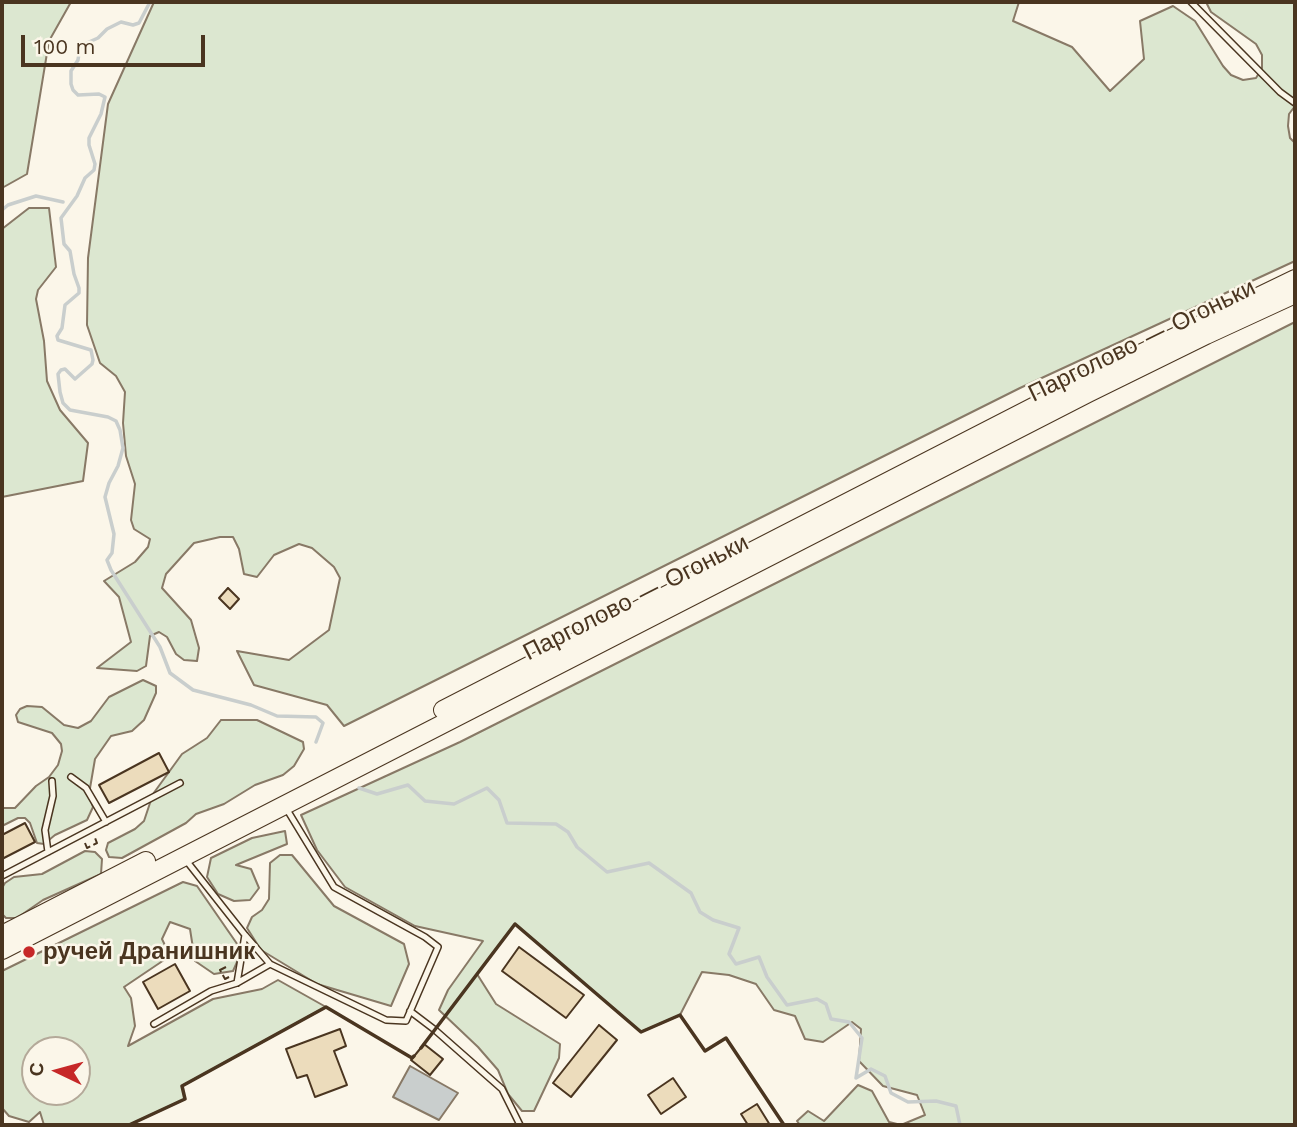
<!DOCTYPE html>
<html>
<head>
<meta charset="utf-8">
<style>
	body { margin:0 }
	#map { position:relative; width:1297px; height:1127px; overflow:hidden; background:#fbf6e9; font-family:"Work Sans",sans-serif }
	canvas { display:block }
	.frame { position:absolute; inset:0; border:4px solid #4a3520; pointer-events:none }
	.north { position:absolute; left:21px; top:1036px; width:70px; height:70px; box-sizing:border-box; background:#fbf6e9; border:2px solid #b4a999; border-radius:50%; rotate:275deg; font-size:19px; font-weight:700; line-height:28px; text-align:center; color:#4a3520 }
	.north::after { content:''; display:block; margin:auto; width:24px; height:32px; background:#c62828; clip-path:polygon(50% 0,100% 100%,50% 72%,0 100%) }
	.scale { position:absolute; left:21px; top:35px; width:184px; height:32px; box-sizing:border-box; border:4px solid #4a3520; border-top:0; padding-left:9px; font-size:21px; line-height:24px; white-space:nowrap; color:#4a3520; -webkit-text-stroke:5px #fbf6e9; paint-order:stroke }
</style>
</head>
<body>
<div id="map">
<canvas width="1297" height="1127"></canvas>
<div class="frame"></div>
<div class="north">С</div>
<div class="scale">100 m</div>
</div>
<script>
const ctx = document.querySelector('canvas').getContext('2d');
ctx.lineJoin = 'round';
function fillPath(path, color) { ctx.fillStyle = color; ctx.fill(path, 'evenodd'); }
const poly = rows => new Path2D(rows.map(r => 'M' + r).join(''));
function stroke(path, color, width, dash) { ctx.strokeStyle = color; ctx.lineWidth = width; ctx.lineCap = dash ? 'butt' : 'round'; ctx.setLineDash(dash || []); ctx.stroke(path); }
function drawText(font, color, halo, rows, align = 'center') {
  ctx.font = font + ' "Work Sans",sans-serif'; ctx.lineWidth = 5; ctx.setLineDash([]); ctx.textBaseline = 'middle'; ctx.strokeStyle = halo; ctx.fillStyle = color; for (const [text, x, y, turn = 0] of rows) {
    ctx.save(); ctx.translate(x, y); ctx.rotate((+turn || 0) * Math.PI / 180); ctx.textAlign = isNaN(turn) ? turn : align; if (halo) ctx.strokeText(text, 0, 0); ctx.fillText(text, 0, 0); ctx.restore();
  }
}
const green = poly([
	[2,2,71,2,49,41,27,174,2,188,2,2],
	[154,2,1019,2,1013,21,1072,47,1110,91,1144,59,1140,21,1173,6,1195,21,1223,66,1231,75,1243,80,1256,78,1262,68,1262,55,1256,44,1211,12,1206,2,1295,2,1295,106,1289,114,1288,126,1290,138,1295,143,1295,261,1020,388,344,726,327,705,254,685,237,651,289,660,329,630,340,578,334,567,312,548,299,544,274,555,257,577,244,574,239,549,233,537,220,537,194,543,166,574,162,588,191,620,199,648,197,661,184,660,176,654,167,637,159,632,150,636,146,666,137,671,97,668,131,642,119,597,104,581,135,562,148,547,150,539,134,529,131,520,135,484,126,456,123,423,125,392,116,376,100,363,87,325,88,258,108,104,154,2],
	[29,208,49,208,56,267,38,290,36,299,44,341,47,381,60,410,88,443,83,481,2,497,2,229,29,208],
	[1295,322,1295,1125,800,1125,797,1121,808,1111,824,1121,858,1085,872,1091,889,1122,901,1125,925,1115,917,1095,883,1086,859,1061,861,1029,852,1022,823,1042,805,1039,795,1016,774,1010,756,984,729,975,702,972,680,1015,641,1032,515,924,477,974,496,1004,560,1044,559,1058,534,1111,522,1111,508,1094,498,1070,478,1047,439,1010,448,990,483,941,415,926,345,887,317,850,301,815,460,742,1295,322],
	[143,680,156,686,156,693,144,720,132,731,111,736,95,759,89,794,93,807,87,820,55,835,44,844,37,843,30,823,25,818,18,818,2,826,2,808,15,808,36,786,49,777,58,765,62,751,61,744,52,733,18,722,16,715,20,709,27,706,42,707,64,725,78,728,91,721,109,697,143,680],
	[221,720,257,720,303,742,304,749,294,766,283,775,255,785,224,804,196,814,186,823,122,858,109,857,106,850,108,843,135,829,144,821,153,794,182,754,207,738,221,720],
	[285,831,287,844,236,865,251,869,259,888,250,900,234,901,218,894,207,877,211,858,252,838,285,831],
	[85,851,95,852,102,859,101,874,43,900,17,918,6,918,2,914,2,888,5,883,14,877,42,874,85,851],
	[280,855,292,855,334,906,404,944,409,964,391,1006,317,984,261,950,247,928,252,917,262,910,269,899,270,863,280,855],
	[183,882,197,886,242,951,233,971,214,974,195,961,190,929,170,922,162,939,170,956,124,987,131,998,135,1026,128,1046,213,999,262,989,278,980,326,1007,182,1086,185,1099,129,1125,44,1125,40,1112,29,1122,9,1116,2,1108,2,971,183,882],
	[35,1050,77,1050,77,1092,35,1092,35,1050]
]);
fillPath(green, '#dce7d0');
stroke(green, '#887966', 2);
const water = poly([
	[410,1066,458,1093,439,1120,393,1097,410,1066]
]);
fillPath(water, '#c9cecd');
stroke(water, '#887966', 2);
stroke(poly([
	[150,2,139,23,133,25,121,22,107,29,98,38,80,46,78,60,71,71,71,84,73,90,78,95,99,94,105,97,101,114,89,138,89,145,95,164,94,170,85,178,77,196,61,218,64,244,70,251,74,274,79,288,79,293,65,305,62,328,57,336,58,340,91,350,93,360,92,364,75,379,65,369,61,370,58,374,60,392,63,403,70,410,108,417,116,421,120,430,123,448,118,466,109,483,105,497,114,534,112,553,107,560,111,570,160,647,170,673,193,690,251,705,277,716,316,717,323,723,316,742],
	[2,210,8,205,36,196,63,202],
	[359,788,377,794,408,785,425,801,454,804,487,788,499,800,507,823,556,824,568,832,577,847,607,872,649,863,691,893,700,912,713,920,739,928,729,954,736,964,759,957,767,977,787,1005,817,999,826,1004,831,1019,849,1022,862,1038,856,1078,871,1069,885,1076,891,1093,908,1102,936,1101,956,1106,960,1125]
]), '#c9cecd', 3.5);
const building = poly([
	[228,588,239,599,230,609,219,598,228,588],
	[159,753,169,772,109,803,99,785,159,753],
	[25,823,35,842,2,859,2,835,25,823],
	[519,947,584,995,566,1018,502,971,519,947],
	[175,964,190,991,158,1009,143,982,175,964],
	[599,1025,617,1040,571,1097,553,1083,599,1025],
	[340,1029,346,1046,334,1051,347,1085,315,1097,307,1075,297,1078,286,1049,340,1029],
	[424,1044,443,1059,430,1075,411,1060,424,1044],
	[673,1078,686,1097,661,1114,648,1095,673,1078],
	[757,1104,770,1125,748,1125,741,1114,757,1104]
]);
fillPath(building, '#ecdcbc');
stroke(building, '#4a3520', 2);
const service = poly([
	[1191,2,1280,92,1295,103],
	[71,777,86,788,106,822],
	[48,852,45,830,53,796,52,781],
	[185,859,245,935,270,964,386,1020,406,1021,438,947,425,937,334,887,286,808],
	[2,876,180,783],
	[237,983,245,935],
	[410,1011,435,1030,502,1089,520,1125],
	[154,1024,211,991,237,983,270,964]
]);
const primary = poly([
	[443,710,1084,381,1295,279],
	[2,935,146,861],
	[2,950,1088,393,1206,335,1295,294]
]);
stroke(service, '#4a3520', 8);
stroke(primary, '#4a3520', 20);
stroke(service, '#fbf6e9', 5);
stroke(primary, '#fbf6e9', 18);
stroke(poly([
	[85,843,87,848,97,843,95,838],
	[226,967,220,970,225,979,231,976]
]), '#4a3520', 2, [9, 3.5]);
stroke(poly([
	[421,1048,515,924,641,1032,680,1015,705,1051,726,1038,784,1125],
	[129,1125,185,1099,182,1086,326,1007,412,1058,414,1056]
]), '#4a3520', 3.5);
for (const [x, y, r, color] of [
	[29,952,7,"#c62828"]
]) { const dot = new Path2D(); dot.arc(x, y, r, 0, 2 * Math.PI); ctx.fillStyle = color; ctx.fill(dot); stroke(dot, '#fbf6e9', 2.5); }
drawText('24px', '#4a3520', '#fbf6e9', [
	["Парголово — Огоньки",1142,341,-26],
	["Парголово — Огоньки",636,598,-27]
]);
drawText('bold 24px', '#4a3520', '#fbf6e9', [
	["ручей Дранишник",43,952]
], 'left');
</script>
</body>
</html>
